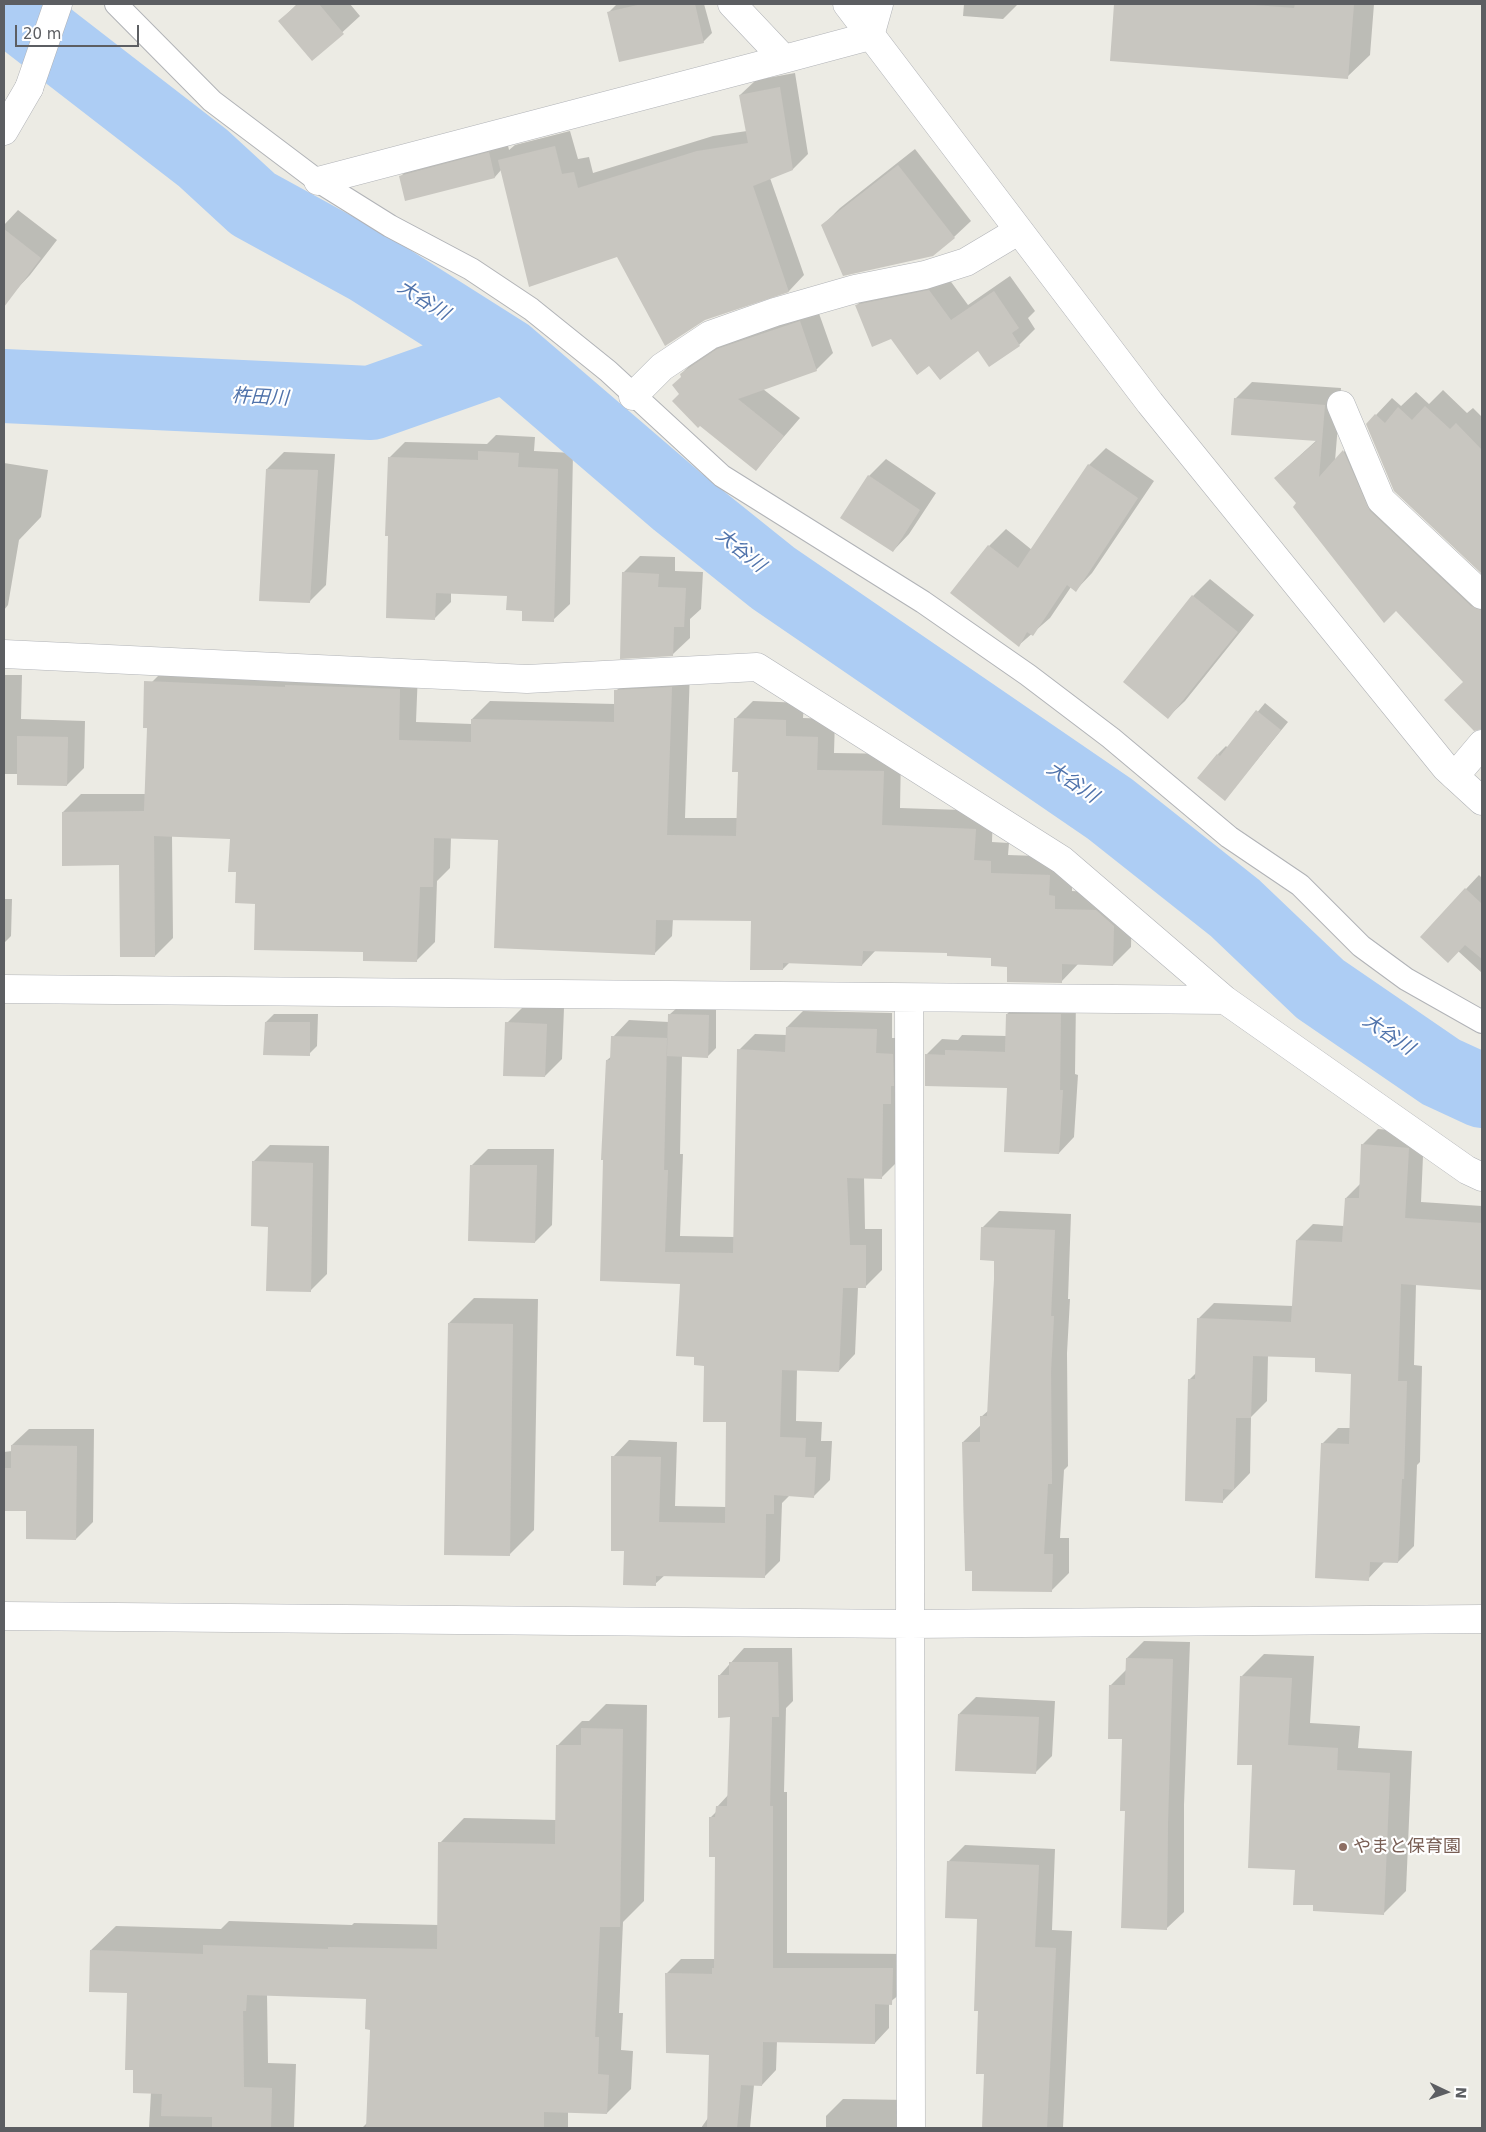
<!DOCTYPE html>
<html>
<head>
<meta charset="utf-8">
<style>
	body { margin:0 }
	#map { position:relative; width:1486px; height:2132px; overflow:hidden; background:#ecebe4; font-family:"DejaVu Sans",sans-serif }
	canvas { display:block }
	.frame { position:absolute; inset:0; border:5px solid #5c5e62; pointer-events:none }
	.north { position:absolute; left:1421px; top:2067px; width:50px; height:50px; -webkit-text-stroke:4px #fff; paint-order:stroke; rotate:93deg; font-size:14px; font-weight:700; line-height:20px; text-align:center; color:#5c5e62 }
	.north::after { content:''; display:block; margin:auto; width:18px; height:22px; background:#5c5e62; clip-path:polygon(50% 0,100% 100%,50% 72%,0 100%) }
	.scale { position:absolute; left:15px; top:25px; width:124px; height:22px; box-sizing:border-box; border:2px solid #5c5e62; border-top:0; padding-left:6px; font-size:15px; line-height:18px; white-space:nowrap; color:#5c5e62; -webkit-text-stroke:4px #fff; paint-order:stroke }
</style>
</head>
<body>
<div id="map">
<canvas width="1486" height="2132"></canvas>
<div class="frame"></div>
<div class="north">N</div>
<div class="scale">20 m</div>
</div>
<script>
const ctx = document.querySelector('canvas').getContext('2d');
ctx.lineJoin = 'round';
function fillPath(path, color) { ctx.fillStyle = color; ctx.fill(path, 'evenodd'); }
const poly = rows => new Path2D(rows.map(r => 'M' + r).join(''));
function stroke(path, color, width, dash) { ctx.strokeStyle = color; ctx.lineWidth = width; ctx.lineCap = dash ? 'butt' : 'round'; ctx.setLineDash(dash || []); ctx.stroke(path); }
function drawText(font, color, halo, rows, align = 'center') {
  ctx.font = font + ' "DejaVu Sans","Noto Sans JP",sans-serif'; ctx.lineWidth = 4.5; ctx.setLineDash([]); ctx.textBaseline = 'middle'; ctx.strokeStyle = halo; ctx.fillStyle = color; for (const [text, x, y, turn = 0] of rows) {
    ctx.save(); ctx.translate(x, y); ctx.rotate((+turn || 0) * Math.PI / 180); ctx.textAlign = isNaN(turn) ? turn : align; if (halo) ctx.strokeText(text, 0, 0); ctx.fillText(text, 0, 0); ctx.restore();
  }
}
fillPath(poly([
	[297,4,350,4,360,16,312,60,280,21],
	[617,4,704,4,712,33,703,42,609,12],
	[964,4,1018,4,1003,19,963,16],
	[1116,4,1374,4,1370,55,1347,77,1111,59],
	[795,73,808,154,793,169,770,178,804,275,789,291,704,319,501,170,495,177,401,176,418,159,506,136,509,150,515,145,570,131,578,159,589,157,593,173,713,136,747,131,740,95,756,80],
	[915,149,971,221,954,237,823,225,840,208],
	[18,210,57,240,30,275,14,292,4,285,4,225],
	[946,275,968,305,1010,276,1035,311,1028,318,1035,329,1019,345,978,349,930,364,856,306,872,290],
	[816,305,833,353,816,370,763,389,800,418,756,469,681,394,681,374,698,357,735,333],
	[1252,382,1341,388,1335,461,1360,435,1386,495,1482,585,1482,716,1471,727,1464,682,1275,478,1318,439,1235,399],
	[1443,390,1467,413,1473,408,1482,417,1482,572,1395,490,1376,415,1392,398,1401,406,1416,392,1429,404],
	[496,435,535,437,534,451,573,453,570,604,553,620,524,609,508,594,451,592,451,602,434,619,389,535,389,458,405,442,487,444],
	[1106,448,1154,481,1092,573,1076,590,1071,587,1050,618,1019,645,989,546,1006,529,1032,550,1089,465],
	[284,452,335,454,326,585,309,602,267,469],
	[886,459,936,493,909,534,893,551,869,476],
	[4,463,48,470,41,517,19,540,8,605,4,610],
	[640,556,675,557,675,571,703,572,701,609,690,619,690,638,673,654,623,573],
	[1210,579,1254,615,1185,701,1168,717,1193,596],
	[690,670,685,818,738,818,739,771,735,719,753,701,804,703,803,718,835,719,834,753,901,754,900,808,993,811,992,842,1009,843,1008,855,1067,857,1072,878,1072,891,1115,893,1132,907,1131,947,1113,965,1079,963,1061,982,1008,966,992,957,949,952,876,950,862,965,790,962,783,969,752,920,673,919,672,936,654,954,500,838,451,837,450,868,437,881,435,942,417,960,364,950,257,903,237,871,231,837,172,835,173,938,155,956,121,864,63,812,81,794,146,794,148,726,145,689,163,671,418,671,416,722,472,724,472,719,490,701,615,704,616,691,634,673],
	[4,675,22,675,21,719,85,721,84,768,67,785,18,774,4,774],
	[1265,703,1288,722,1225,799,1218,754,1226,746,1228,748],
	[1479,875,1482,878,1482,973,1458,951,1466,889],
	[4,899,12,899,11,936,4,943],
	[1023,999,1076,999,1075,1074,1078,1075,1074,1137,1059,1153,1008,1087,926,1055,942,1039,958,1040,962,1035,1007,1036,1007,1014],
	[524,1006,564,1008,562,1059,545,1076,507,1023],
	[678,1007,716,1008,716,1048,707,1057,682,1055,680,1154,683,1154,680,1236,735,1237,739,1050,755,1034,787,1035,787,1027,803,1011,892,1013,892,1038,909,1038,898,1161,881,1178,864,1177,865,1229,882,1229,882,1270,865,1287,858,1287,855,1354,839,1371,797,1369,796,1421,822,1422,821,1441,832,1441,830,1480,814,1496,789,1496,782,1503,780,1561,764,1577,665,1575,655,1584,625,1550,613,1457,629,1440,677,1442,675,1506,727,1507,727,1421,705,1365,696,1355,682,1283,601,1280,607,1060,612,1056,613,1037,629,1020,669,1022,669,1015],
	[274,1014,318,1014,317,1046,309,1054,266,1022],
	[1378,1129,1424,1133,1421,1202,1482,1206,1482,1288,1416,1284,1414,1365,1422,1366,1420,1462,1417,1465,1414,1546,1398,1562,1384,1562,1368,1579,1322,1444,1338,1428,1351,1428,1352,1372,1317,1357,1268,1355,1267,1401,1251,1417,1250,1473,1222,1502,1189,1380,1197,1372,1199,1318,1214,1303,1293,1306,1297,1240,1313,1224,1344,1226,1346,1198,1361,1183,1362,1145],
	[270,1145,329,1146,327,1274,310,1291,269,1226,253,1162],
	[488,1149,554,1149,552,1225,535,1242,471,1166],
	[999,1211,1071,1214,1068,1299,1070,1299,1067,1353,1068,1466,1064,1470,1060,1538,1069,1538,1069,1573,1052,1590,973,1570,967,1533,964,1533,963,1442,981,1425,981,1417,989,1410,995,1260,982,1228],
	[474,1298,538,1299,534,1530,509,1555,449,1323],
	[29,1429,94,1429,93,1522,76,1539,28,1510,4,1510,4,1452,12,1451,12,1445],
	[1144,1641,1190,1642,1184,1805,1184,1912,1167,1928,1126,1810,1123,1738,1110,1686,1127,1669,1127,1658],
	[744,1648,792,1648,793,1701,786,1708,784,1792,787,1792,787,1953,907,1954,906,1989,889,2003,889,2028,875,2043,777,2041,776,2070,762,2085,754,2085,750,2128,701,2128,708,2118,710,2053,667,1973,681,1959,715,1959,716,1856,711,1817,716,1812,717,1807,729,1794,732,1716,719,1676],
	[1264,1654,1314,1656,1310,1723,1360,1726,1358,1748,1412,1751,1406,1891,1384,1913,1314,1904,1296,1869,1253,1764,1242,1676],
	[976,1697,1055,1701,1052,1756,1035,1773,959,1714],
	[606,1704,647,1705,644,1901,623,1922,619,2013,623,2013,621,2050,633,2051,631,2089,607,2113,568,2112,568,2128,362,2128,368,2122,371,2028,367,1998,267,1994,268,2063,296,2064,294,2128,149,2128,151,2092,135,2068,128,1991,91,1950,116,1926,221,1929,229,1921,352,1925,354,1923,439,1925,440,1843,464,1818,557,1820,558,1745,582,1721,589,1721],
	[965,1845,1055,1849,1052,1930,1072,1931,1063,2128,983,2128,985,2073,979,2010,978,1917,948,1862],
	[843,2099,909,2100,909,2128,826,2128,826,2116]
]), '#0003');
stroke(poly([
	[4,4,203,158,253,204,368,267,507,355,677,501,773,578,1110,809,1235,908,1320,989,1441,1072,1482,1091],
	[4,386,371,403,507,355]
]), '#adcdf4', 74);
fillPath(poly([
	[298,4,319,4,344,34,312,61,278,21],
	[642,4,695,4,704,43,619,62,607,12],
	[1114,4,1240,4,1294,8,1295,4,1354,4,1348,79,1110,61],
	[780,87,793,170,753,186,789,292,705,320,665,346,617,257,529,287,498,160,555,146,562,174,574,172,578,188,697,151,748,143,739,95],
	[489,152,495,178,405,201,399,176],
	[898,165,955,238,933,256,843,276,821,225],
	[4,229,41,258,4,307],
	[929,290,951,320,994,291,1019,328,1012,333,1020,346,989,367,978,351,940,380,929,366,917,375,891,339,872,347,855,305],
	[800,321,817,371,738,399,784,436,756,471,700,426,698,428,672,401,679,394,672,385,681,377,680,374,717,349],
	[1234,398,1325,405,1319,477,1343,450,1370,511,1471,606,1482,610,1482,729,1474,731,1444,700,1463,682,1396,611,1384,623,1293,507,1296,503,1274,478,1317,441,1231,435],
	[1425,406,1450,429,1456,423,1482,450,1482,574,1394,491,1366,424,1375,414,1385,423,1398,407,1412,420],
	[478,451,519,453,518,467,558,469,554,622,522,621,522,611,506,610,507,596,436,593,435,620,386,618,388,536,385,536,388,457,478,460],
	[1088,464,1138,498,1076,592,1067,585,1033,636,1027,632,1019,647,950,593,988,545,1018,568],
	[266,469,318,470,310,603,259,601],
	[868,475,920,510,893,552,840,518],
	[622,572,659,574,658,587,686,588,684,627,674,627,673,656,620,659],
	[1192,595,1238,632,1168,719,1123,682],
	[144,681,285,687,285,685,400,689,399,740,471,742,471,719,614,722,614,690,672,687,667,835,736,836,738,772,732,772,734,718,786,720,786,736,818,737,817,770,884,771,882,825,976,829,974,860,991,861,991,873,1050,875,1049,895,1055,896,1055,909,1096,910,1114,926,1113,966,1062,964,1062,983,1007,982,1007,967,991,966,991,958,947,956,947,953,863,951,862,966,783,963,783,970,750,970,751,921,656,920,655,955,494,948,498,840,434,838,433,887,420,887,417,962,363,961,363,952,254,950,255,904,235,903,236,872,228,872,230,839,154,836,155,957,120,957,119,865,62,866,62,812,144,811,147,728,143,728],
	[1256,710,1281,730,1225,801,1197,778,1217,754,1220,756],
	[17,736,68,737,67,786,17,785],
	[1465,888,1482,904,1482,959,1465,945,1448,963,1420,937],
	[668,1014,709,1015,708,1058,667,1056],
	[1006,1014,1061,1014,1060,1090,1063,1090,1059,1154,1004,1152,1007,1088,925,1086,925,1054,945,1055,945,1050,1005,1052],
	[265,1022,310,1022,310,1056,263,1055],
	[505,1022,547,1024,545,1077,503,1076],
	[786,1027,877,1029,876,1053,893,1054,894,1086,891,1086,891,1104,883,1104,882,1179,847,1178,850,1245,866,1245,866,1288,843,1288,839,1372,782,1370,780,1437,806,1438,805,1457,816,1457,814,1498,774,1495,774,1514,766,1514,765,1578,656,1576,656,1586,623,1585,624,1551,611,1551,611,1456,661,1457,659,1522,725,1523,726,1422,703,1422,704,1366,694,1365,694,1357,676,1356,680,1284,600,1281,603,1160,601,1160,606,1060,610,1060,611,1036,667,1038,664,1170,668,1170,665,1252,733,1253,737,1049,785,1052],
	[1361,1144,1409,1148,1405,1218,1482,1223,1482,1290,1401,1284,1398,1381,1407,1381,1404,1479,1402,1479,1398,1563,1370,1562,1369,1581,1315,1578,1321,1443,1349,1444,1351,1374,1315,1372,1315,1358,1253,1356,1251,1418,1236,1418,1234,1490,1223,1489,1223,1503,1185,1501,1188,1379,1195,1379,1197,1318,1291,1322,1296,1240,1342,1242,1345,1198,1359,1198],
	[252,1161,313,1163,311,1292,266,1291,268,1227,251,1226],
	[470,1165,537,1165,535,1243,468,1241],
	[981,1227,1055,1230,1051,1316,1054,1316,1051,1371,1052,1484,1048,1484,1044,1554,1053,1554,1052,1592,972,1591,972,1571,965,1571,962,1442,980,1442,980,1416,987,1416,994,1279,994,1261,980,1260],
	[448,1323,513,1324,510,1556,444,1555],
	[11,1445,77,1446,76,1540,26,1539,26,1511,4,1511,4,1468,11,1468],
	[1126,1658,1173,1659,1168,1822,1167,1930,1121,1928,1125,1811,1120,1811,1122,1739,1108,1739,1109,1685,1125,1685],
	[729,1662,778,1662,779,1717,772,1717,770,1806,773,1806,773,1968,893,1968,892,2005,875,2004,875,2044,763,2042,762,2086,741,2085,737,2128,707,2128,709,2055,666,2053,665,1973,712,1974,712,1968,714,1968,715,1857,709,1857,709,1817,715,1817,716,1806,727,1806,730,1717,718,1718,718,1675,729,1675],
	[1240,1676,1292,1678,1288,1745,1338,1748,1337,1770,1390,1773,1384,1915,1313,1911,1313,1905,1293,1905,1295,1870,1248,1868,1252,1765,1237,1765],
	[958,1714,1039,1717,1036,1774,955,1771],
	[581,1728,623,1729,620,1927,600,1927,595,2037,599,2037,598,2074,609,2075,607,2114,544,2112,544,2128,366,2128,370,2030,365,2029,366,1999,247,1995,246,2011,243,2011,244,2087,272,2088,271,2128,212,2128,212,2117,161,2116,162,2094,133,2093,133,2070,125,2070,127,1993,89,1992,90,1950,203,1954,203,1945,328,1949,328,1947,437,1949,438,1842,555,1844,556,1745,581,1745],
	[947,1861,1039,1865,1035,1947,1056,1948,1047,2128,982,2128,984,2074,976,2074,978,2011,974,2011,977,1919,945,1918]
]), '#c8c6c0');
const service = poly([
	[116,4,212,101,318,181,390,226,471,269,531,309,608,371,722,476,923,602,1028,675,1111,738,1229,837,1300,885,1361,946,1406,979,1482,1022]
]);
const minor = poly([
	[732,4,784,59,870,36,879,4],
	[29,88,58,4],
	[318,181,784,59],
	[633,396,662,367,710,335,775,312,855,289,925,275,966,262,1018,231],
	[1341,405,1381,500,1482,595],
	[4,654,527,679,757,667,1062,860,1225,1000,1467,1170,1482,1177],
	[1455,776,1482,744],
	[4,989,1225,1000],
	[909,998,911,2128],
	[4,1616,910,1624,1482,1619]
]);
const tertiary = poly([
	[847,4,1150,403,1446,768,1482,801],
	[4,131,29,88]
]);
stroke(service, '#b1b3b7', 24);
stroke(minor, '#b1b3b7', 29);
stroke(tertiary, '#b1b3b7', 29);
stroke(service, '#fff', 22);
stroke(minor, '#fff', 28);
stroke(tertiary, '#fff', 28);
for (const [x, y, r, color] of [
	[1343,1847,5,"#8d6e63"]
]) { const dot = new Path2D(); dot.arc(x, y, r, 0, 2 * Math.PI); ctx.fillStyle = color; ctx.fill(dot); stroke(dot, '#fff', 2); }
drawText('18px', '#785e54', '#fff', [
	["やまと保育園",1353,1847]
], 'left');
drawText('italic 19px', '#5073ab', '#fff', [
	["大谷川",423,301,32],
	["杵田川",260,398,3],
	["大谷川",740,551,39],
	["大谷川",1072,783,34],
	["大谷川",1388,1035,34]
]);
</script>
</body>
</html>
